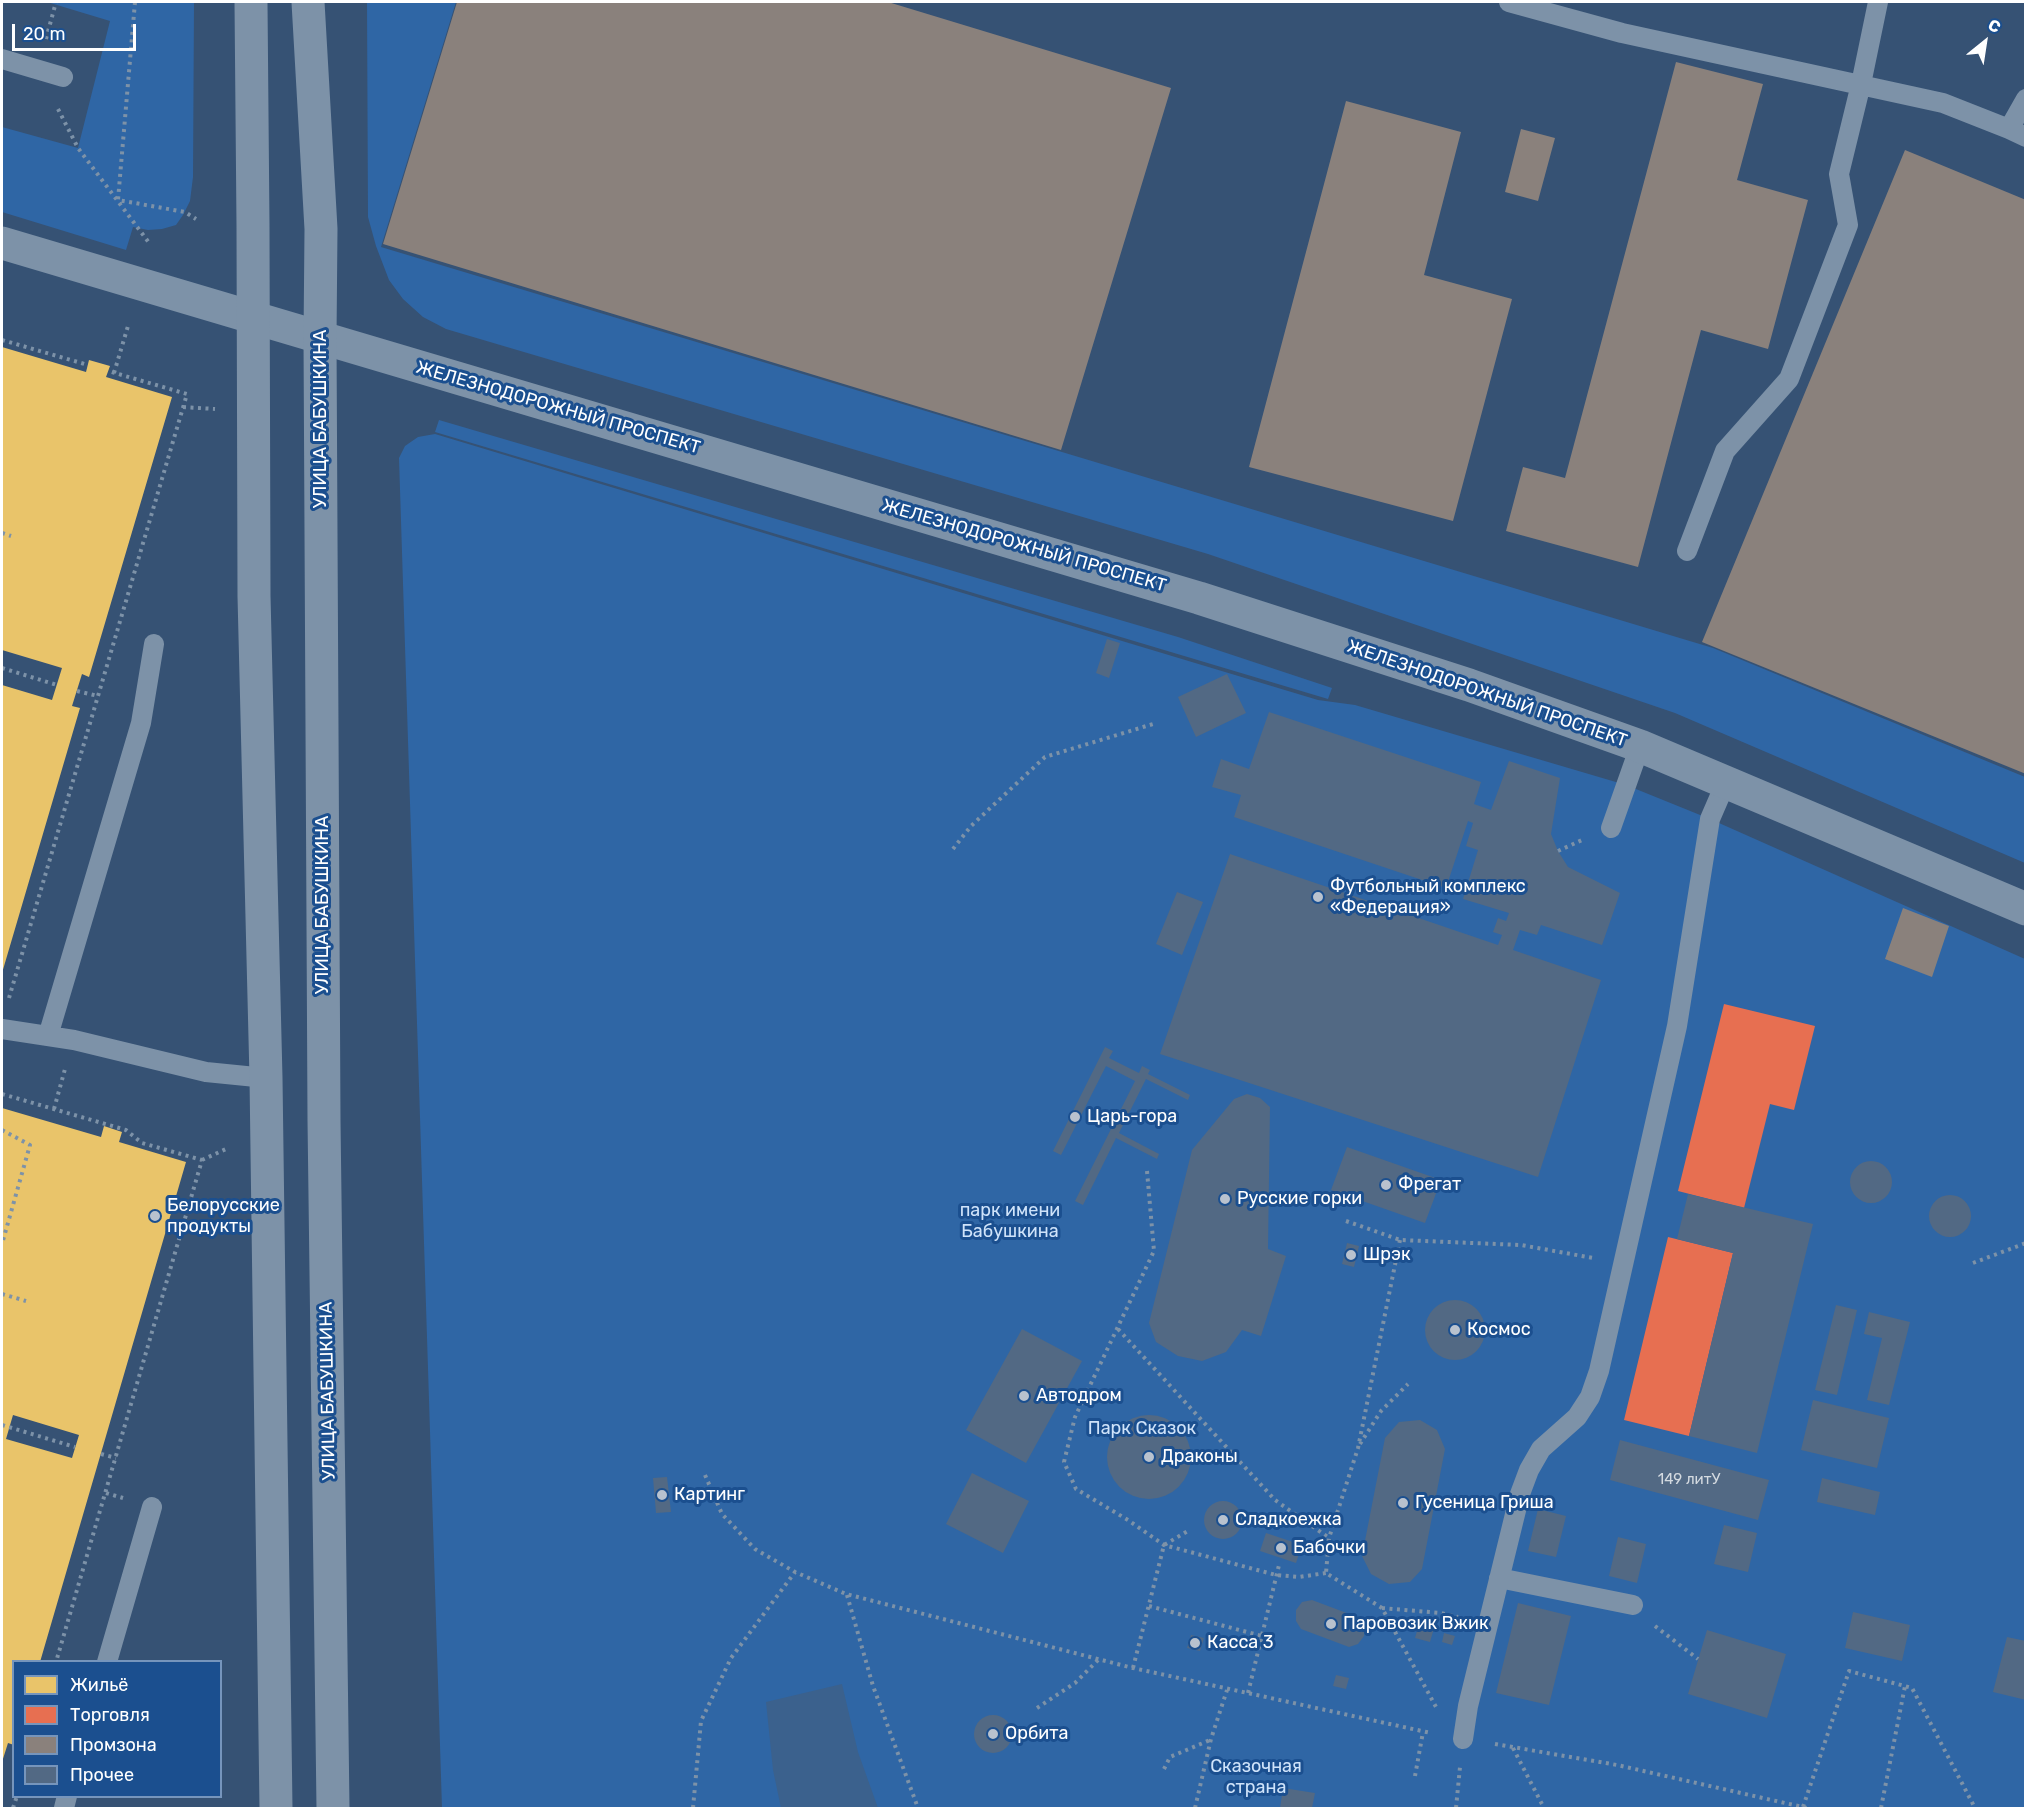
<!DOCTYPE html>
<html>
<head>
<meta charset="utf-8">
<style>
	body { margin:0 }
	#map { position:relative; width:2027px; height:1810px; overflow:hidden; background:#365274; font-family:Rubik,sans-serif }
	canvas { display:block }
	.frame { position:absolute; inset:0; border:3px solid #fff; pointer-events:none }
	.legend { position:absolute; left:12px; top:1660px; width:210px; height:138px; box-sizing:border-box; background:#1b4f8f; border:2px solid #7695bc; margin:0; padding:8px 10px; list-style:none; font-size:18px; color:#fff }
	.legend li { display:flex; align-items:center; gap:12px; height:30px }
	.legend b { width:30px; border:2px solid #7695bc }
	.north { position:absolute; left:1955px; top:12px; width:60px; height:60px; -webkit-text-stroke:4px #1b4f8f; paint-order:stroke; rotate:30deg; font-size:16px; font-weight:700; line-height:24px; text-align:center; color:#fff }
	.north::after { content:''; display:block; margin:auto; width:21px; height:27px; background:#fff; clip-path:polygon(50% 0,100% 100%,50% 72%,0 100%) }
	.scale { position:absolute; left:12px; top:24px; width:124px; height:27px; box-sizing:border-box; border:3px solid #fff; border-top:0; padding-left:8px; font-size:18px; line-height:21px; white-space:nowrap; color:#fff; -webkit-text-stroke:4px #1b4f8f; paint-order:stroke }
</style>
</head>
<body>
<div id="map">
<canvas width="2027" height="1810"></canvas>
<div class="frame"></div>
<ul class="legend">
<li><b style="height:16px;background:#e9c46a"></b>Жильё</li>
<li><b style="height:16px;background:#e76f51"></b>Торговля</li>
<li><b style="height:16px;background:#8a817c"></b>Промзона</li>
<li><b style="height:16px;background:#526984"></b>Прочее</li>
</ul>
<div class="north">С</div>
<div class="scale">20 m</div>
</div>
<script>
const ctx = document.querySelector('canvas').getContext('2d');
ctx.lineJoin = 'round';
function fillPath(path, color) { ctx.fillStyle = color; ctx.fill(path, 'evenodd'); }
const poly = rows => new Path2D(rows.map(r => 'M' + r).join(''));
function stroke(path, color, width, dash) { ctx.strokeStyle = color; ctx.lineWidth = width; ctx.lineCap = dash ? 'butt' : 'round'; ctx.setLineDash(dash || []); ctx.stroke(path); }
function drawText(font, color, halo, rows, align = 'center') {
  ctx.font = font + ' Rubik,sans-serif'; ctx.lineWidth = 6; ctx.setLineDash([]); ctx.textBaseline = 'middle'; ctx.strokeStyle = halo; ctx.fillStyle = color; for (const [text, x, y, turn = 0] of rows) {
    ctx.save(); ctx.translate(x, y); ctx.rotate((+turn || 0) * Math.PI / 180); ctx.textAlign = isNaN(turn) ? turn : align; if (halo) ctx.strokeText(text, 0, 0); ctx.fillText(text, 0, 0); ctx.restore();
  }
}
fillPath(poly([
	[47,2,194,2,193,177,190,201,183,215,176,225,162,229,148,230,133,227,126,250,2,212,2,127,78,148,110,21],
	[367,2,456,2,381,247,1713,648,2025,777,2025,863,1675,713,1208,554,446,329,423,317,403,299,389,280,376,246,368,217],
	[439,420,1178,637,1332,688,1328,699,435,432],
	[435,434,1318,700,1355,705,1626,785,1710,819,2025,959,2025,1808,442,1808,399,458,405,446,418,437]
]), '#2f66a5');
fillPath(poly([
	[842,1684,858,1752,878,1808,781,1808,773,1770,766,1702]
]), '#3b618d');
fillPath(poly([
	[2,347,86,372,89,360,110,366,106,377,172,397,89,677,82,674,72,706,80,708,2,973,2,685,52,700,62,668,2,650],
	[2,1108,101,1137,104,1126,122,1132,119,1142,186,1162,40,1662,14,1662,14,1745,8,1743,2,1762],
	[13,1415,79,1435,72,1458,6,1439]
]), '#e9c46a');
fillPath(poly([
	[1724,1004,1815,1026,1794,1110,1770,1104,1744,1208,1678,1191],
	[1668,1237,1733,1253,1689,1436,1624,1420]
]), '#e76f51');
fillPath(poly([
	[457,2,888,2,1171,88,1061,450,383,244],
	[1676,62,1763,84,1737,180,1808,200,1768,349,1701,330,1638,567,1506,531,1523,467,1565,478],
	[1346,101,1461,132,1424,275,1512,299,1453,521,1249,467],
	[1521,129,1555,138,1538,201,1505,192],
	[1905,150,2026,200,2026,774,1702,642],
	[1903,908,1949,926,1932,977,1885,959]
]), '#8a817c');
fillPath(poly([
	[1107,639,1120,643,1109,678,1096,673],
	[1227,674,1246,713,1196,737,1178,697],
	[1269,712,1481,782,1474,804,1491,810,1509,761,1560,778,1551,834,1558,851,1568,867,1620,893,1602,945,1541,925,1537,935,1520,930,1513,950,1601,980,1538,1177,1160,1054,1230,854,1498,945,1502,935,1493,932,1498,918,1506,921,1509,913,1463,899,1478,850,1466,846,1473,823,1468,821,1446,888,1234,817,1241,795,1212,787,1221,759,1249,769],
	[1177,892,1203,902,1182,955,1156,944],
	[1105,1047,1113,1051,1109,1058,1139,1073,1142,1066,1150,1070,1148,1074,1190,1095,1188,1100,1146,1079,1119,1133,1159,1154,1157,1159,1116,1138,1083,1205,1075,1201,1135,1081,1106,1066,1061,1155,1053,1151],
	[1247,1094,1260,1098,1270,1107,1268,1249,1286,1256,1261,1336,1242,1330,1226,1352,1202,1361,1178,1356,1156,1342,1149,1323,1192,1150,1234,1099],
	[1347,1147,1441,1180,1425,1223,1331,1190],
	'1850 1182a21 21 0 1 1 42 0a21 21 0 1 1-42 0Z',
	[1688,1194,1813,1224,1757,1453,1689,1436,1733,1253,1677,1239],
	'1929 1216a21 21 0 1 1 42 0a21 21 0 1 1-42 0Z',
	[1347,1243,1359,1246,1354,1267,1342,1264],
	'1425 1330a30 30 0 1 1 60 0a30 30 0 1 1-60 0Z',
	[1836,1305,1857,1310,1837,1395,1815,1390],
	[1869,1312,1910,1322,1889,1405,1867,1400,1882,1338,1864,1334],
	[1022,1329,1082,1361,1026,1463,966,1430],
	[1813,1400,1889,1418,1877,1468,1801,1450],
	'1107 1457a42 42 0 1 1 84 0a42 42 0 1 1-84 0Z',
	[1420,1420,1437,1430,1445,1449,1422,1569,1410,1582,1389,1584,1371,1574,1362,1556,1385,1438,1399,1422],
	[1620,1440,1769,1480,1758,1520,1610,1480],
	[972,1473,1029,1501,1003,1553,946,1524],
	[667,1477,671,1512,656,1513,653,1478],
	[1822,1478,1880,1492,1875,1515,1817,1502],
	'1204 1520a19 19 0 1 1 38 0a19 19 0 1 1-38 0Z',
	[1538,1509,1566,1516,1556,1557,1528,1551],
	[1724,1525,1757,1533,1748,1572,1714,1564],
	[1266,1533,1302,1545,1296,1563,1260,1551],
	[1618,1537,1646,1544,1637,1583,1609,1576],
	[1312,1600,1360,1618,1365,1627,1364,1636,1358,1644,1349,1647,1301,1629,1296,1621,1296,1610,1302,1602],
	[1518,1603,1571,1616,1549,1705,1496,1693],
	[1853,1612,1910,1625,1902,1661,1845,1648],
	[1419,1624,1434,1628,1430,1642,1415,1638],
	[1707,1630,1786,1654,1767,1718,1688,1694],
	[1444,1633,1455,1636,1452,1645,1442,1642],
	[1191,1635,1204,1638,1200,1651,1187,1648],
	[2007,1637,2026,1641,2026,1700,1993,1692],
	[1336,1675,1349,1678,1346,1689,1333,1686],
	'974 1734a19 19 0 1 1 38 0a19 19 0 1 1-38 0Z',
	[1283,1788,1315,1793,1312,1808,1280,1808]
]), '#526984');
stroke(poly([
	[135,2,118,200,185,212,196,219],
	[46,39,56,2],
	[58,109,78,148,150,244],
	[2,340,88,365],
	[114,373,128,326],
	[183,407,215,409],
	[2,533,11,536],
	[2,668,57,685],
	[77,691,98,696],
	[953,849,971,826,1045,757,1153,724],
	[1558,851,1582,840],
	[9,998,187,394,108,371],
	[2,1094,126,1130,142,1143,202,1160,56,1662],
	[54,1109,65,1069],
	[2,1130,30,1145,2,1244],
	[202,1160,226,1149],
	[1147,1171,1154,1251,1075,1417,1064,1462,1076,1489,1128,1520,1164,1545,1276,1575,1299,1577,1326,1573],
	[1346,1221,1400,1240,1521,1245,1593,1258],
	[1400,1240,1358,1448,1329,1538,1326,1573,1382,1608,1436,1707],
	[1973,1263,2026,1243],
	[2,1294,26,1301],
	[1118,1329,1275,1500,1329,1538],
	[2,1425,75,1447],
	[1360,1444,1381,1411,1408,1384],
	[101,1454,116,1458],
	[705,1475,722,1514,755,1549,795,1572,846,1594,1133,1668,1431,1733],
	[106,1493,123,1498],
	[847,1595,873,1686,918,1808],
	[1149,1606,1262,1636],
	[1382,1608,1441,1613,1458,1617],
	[1655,1626,1698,1659],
	[1133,1668,1164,1545,1188,1531],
	[1248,1693,1279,1565],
	[1037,1708,1075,1683,1098,1660],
	[1495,1744,1617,1765,1807,1808],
	[1513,1748,1544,1808],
	[1164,1769,1170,1757,1210,1740],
	[1415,1776,1423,1732],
	[1803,1807,1849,1671,1912,1688,1975,1808],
	[13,1808,17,1796],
	[693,1808,701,1721,731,1658,795,1572],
	[1195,1808,1211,1739,1227,1690],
	[1456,1808,1460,1767],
	[1881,1808,1905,1686]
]), '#7d92a8', 4, [3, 4.5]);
stroke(poly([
	[1509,2,1622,33,1943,103,2009,129,2026,137],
	[2,59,63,77],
	[2009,129,2026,99],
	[1687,551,1725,451,1789,379,1848,225,1839,174,1861,84,1878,2],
	[1611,828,1640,746],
	[2,1029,74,1040,206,1072,266,1078],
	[48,1036,141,723,154,644],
	[1499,1578,1633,1605],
	[107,1662,152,1507],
	[1463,1739,1468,1706,1520,1494,1529,1470,1541,1449,1577,1417,1590,1397,1599,1371,1677,1026,1710,819,1726,782],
	[64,1808,67,1796]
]), '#7d92a8', 20);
stroke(poly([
	[2,243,1199,598,1469,685,1640,746,2026,909]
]), '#7d92a8', 33);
stroke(poly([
	[251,2,253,226,254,596,266,1078,276,1808],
	[308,2,321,229,320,338,324,1120,333,1808]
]), '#7d92a8', 33);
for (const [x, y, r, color] of [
	[1318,897,6,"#b9c2ce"],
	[1075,1117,6,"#b9c2ce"],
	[1386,1185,6,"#b9c2ce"],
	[1225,1199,6,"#b9c2ce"],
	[155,1216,6,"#b9c2ce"],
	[1351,1255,6,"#b9c2ce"],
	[1455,1330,6,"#b9c2ce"],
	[1024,1396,6,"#b9c2ce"],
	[1149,1457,6,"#b9c2ce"],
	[662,1495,6,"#b9c2ce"],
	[1403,1503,6,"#b9c2ce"],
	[1223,1520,6,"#b9c2ce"],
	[1281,1548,6,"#b9c2ce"],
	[1331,1624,6,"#b9c2ce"],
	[1195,1643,6,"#b9c2ce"],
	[993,1734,6,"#b9c2ce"]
]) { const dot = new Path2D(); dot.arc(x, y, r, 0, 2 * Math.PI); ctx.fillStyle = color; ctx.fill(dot); stroke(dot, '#1b4f8f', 2); }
drawText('15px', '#d4dae0', null, [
	["149 литУ",1689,1480]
]);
drawText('18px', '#fff', '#1b4f8f', [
	["ЖЕЛЕЗНОДОРОЖНЫЙ ПРОСПЕКТ",558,408,16],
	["УЛИЦА БАБУШКИНА",321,419,-90],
	["ЖЕЛЕЗНОДОРОЖНЫЙ ПРОСПЕКТ",1024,546,16],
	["ЖЕЛЕЗНОДОРОЖНЫЙ ПРОСПЕКТ",1487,694,19],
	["УЛИЦА БАБУШКИНА",323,905,-90],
	["УЛИЦА БАБУШКИНА",328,1391,-91]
]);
drawText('18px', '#fff', '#1b4f8f', [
	["Футбольный комплекс",1330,887],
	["«Федерация»",1330,908],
	["Царь-гора",1087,1117],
	["Фрегат",1398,1185],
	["Русские горки",1237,1199],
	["Белорусские",167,1206],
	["продукты",167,1227],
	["Шрэк",1363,1255],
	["Космос",1467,1330],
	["Автодром",1036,1396],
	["Драконы",1161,1457],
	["Картинг",674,1495],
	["Гусеница Гриша",1415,1503],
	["Сладкоежка",1235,1520],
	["Бабочки",1293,1548],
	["Паровозик Вжик",1343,1624],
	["Касса 3",1207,1643],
	["Орбита",1005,1734]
], 'left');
drawText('18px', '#cfe3fa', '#1b4f8f', [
	["парк имени",1010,1211],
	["Бабушкина",1010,1232],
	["Парк Сказок",1142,1429],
	["Сказочная",1256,1767],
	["страна",1256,1788]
]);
</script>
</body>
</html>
